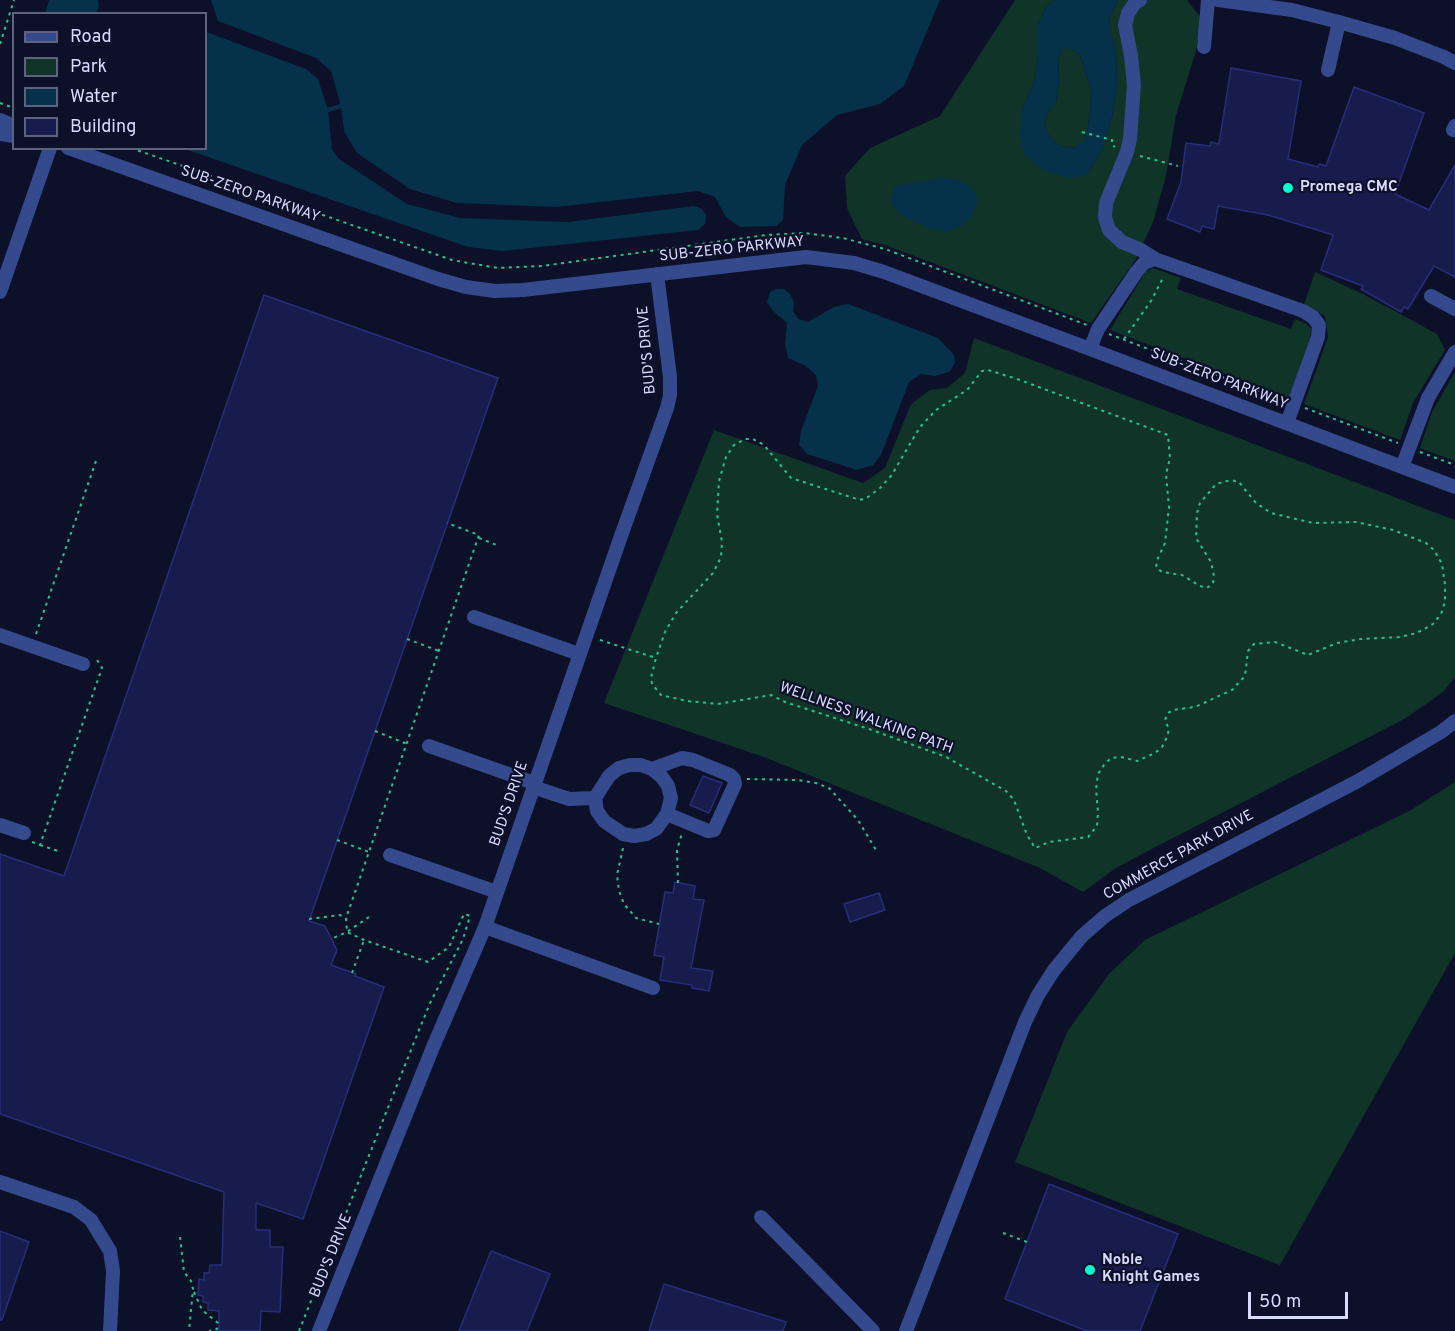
<!DOCTYPE html>
<html>
<head>
<meta charset="utf-8">
<style>
	body { margin:0 }
	#map { position:relative; width:1455px; height:1331px; overflow:hidden; background:#0d1029; font-family:Overpass,sans-serif }
	canvas { display:block }
	.legend { position:absolute; left:12px; top:12px; width:195px; height:138px; box-sizing:border-box; background:#0d1029; border:2px solid #5d627f; margin:0; padding:8px 10px; list-style:none; font-size:18px; color:#d5dcff }
	.legend li { display:flex; align-items:center; gap:12px; height:30px }
	.legend b { width:30px; border:2px solid #5d627f }
	.scale { position:absolute; left:1248px; top:1292px; width:100px; height:27px; box-sizing:border-box; border:3px solid #d5dcff; border-top:0; padding-left:8px; font-size:18px; line-height:21px; white-space:nowrap; color:#d5dcff; -webkit-text-stroke:4px #0d1029; paint-order:stroke }
</style>
</head>
<body>
<div id="map">
<canvas width="1455" height="1331"></canvas>
<ul class="legend">
<li><b style="height:8px;background:#344a8d"></b>Road</li>
<li><b style="height:16px;background:#103428"></b>Park</li>
<li><b style="height:16px;background:#05324a"></b>Water</li>
<li><b style="height:16px;background:#171c4c"></b>Building</li>
</ul>
<div class="scale">50 m</div>
</div>
<script>
const ctx = document.querySelector('canvas').getContext('2d');
ctx.lineJoin = 'round';
function fillPath(path, color) { ctx.fillStyle = color; ctx.fill(path, 'evenodd'); }
const poly = rows => new Path2D(rows.map(r => 'M' + r).join(''));
function stroke(path, color, width, dash) { ctx.strokeStyle = color; ctx.lineWidth = width; ctx.lineCap = dash ? 'butt' : 'round'; ctx.setLineDash(dash || []); ctx.stroke(path); }
function drawText(font, color, halo, rows, align = 'center') {
  ctx.font = font + ' Overpass,sans-serif'; ctx.lineWidth = 4.5; ctx.setLineDash([]); ctx.textBaseline = 'middle'; ctx.strokeStyle = halo; ctx.fillStyle = color; for (const [text, x, y, turn = 0] of rows) {
    ctx.save(); ctx.translate(x, y); ctx.rotate((+turn || 0) * Math.PI / 180); ctx.textAlign = isNaN(turn) ? turn : align; if (halo) ctx.strokeText(text, 0, 0); ctx.fillText(text, 0, 0); ctx.restore();
  }
}
fillPath(poly([
	[1015,0,1054,0,1046,7,1038,24,1038,55,1034,83,1022,110,1086,175,1103,149,1112,117,1117,84,1116,52,1109,26,1110,16,1118,0,1187,0,1201,18,1196,51,1176,115,1166,176,1153,222,1136,259,1091,323,888,246,862,239,847,208,845,176,870,148,940,116],
	[1063,48,1070,48,1080,55,1092,93,1088,126,1084,142,1075,148,1060,146,1050,137,1044,125,1047,114,1056,102,1059,81,1058,58],
	[1153,268,1181,278,1177,289,1291,329,1295,319,1305,323,1311,328,1310,339,1289,398,1110,330,1146,271],
	[1315,272,1363,294,1437,334,1445,350,1413,403,1400,440,1304,404,1328,337,1325,316,1304,304],
	[974,338,1455,520,1455,677,1443,692,1406,718,1144,853,1116,868,1083,892,1040,868,764,757,604,703,714,430,863,483,885,468,911,404,930,390,947,388,965,373],
	[1455,372,1455,461,1420,448,1432,412],
	[1455,782,1455,953,1280,1265,1015,1162,1067,1032,1109,974,1145,940,1411,810]
]), '#103428');
fillPath(poly([
	[49,0,98,0,99,6,96,13,45,13],
	[211,0,940,0,904,86,880,104,837,115,802,145,785,185,783,220,776,226,740,227,726,217,715,197,698,191,556,207,457,203,410,189,357,153,344,131,341,106,331,71,316,58,218,21],
	[1054,0,1118,0,1110,16,1109,25,1116,52,1117,84,1112,117,1103,149,1086,175,1067,178,1039,168,1024,153,1020,136,1022,110,1034,83,1038,55,1038,24,1046,7],
	[1070,48,1080,55,1092,93,1088,126,1084,141,1075,148,1060,146,1050,137,1044,125,1047,114,1056,102,1059,81,1058,58,1063,49],
	[206,32,306,69,318,79,328,110,332,150,339,159,407,204,460,218,568,222,694,206,702,209,706,215,705,224,698,230,503,251,468,247,185,149,206,148],
	[942,178,960,181,970,186,977,196,976,207,972,216,965,223,954,229,946,232,928,228,902,216,891,204,894,186],
	[776,289,784,289,790,294,794,302,793,311,798,319,808,322,834,307,848,304,938,338,954,355,955,363,949,372,935,376,921,374,909,382,881,455,873,465,857,470,807,454,799,445,801,431,818,386,816,375,806,366,788,358,785,344,787,323,772,310,767,302,770,292]
]), '#05324a');
stroke(poly([
	[328,110,341,106]
]), '#05324a', 4);
const building = poly([
	[1231,68,1301,81,1288,159,1318,167,1319,164,1326,166,1354,87,1424,113,1395,194,1429,210,1455,165,1455,277,1434,266,1408,309,1404,307,1401,312,1361,289,1363,286,1321,270,1333,235,1268,215,1218,206,1214,229,1202,226,1200,232,1167,219,1181,182,1186,143,1210,146,1211,142,1219,144,1231,68],
	[264,295,498,378,309,921,325,926,337,950,331,965,356,974,355,976,384,987,303,1219,256,1203,256,1230,270,1230,270,1247,283,1247,280,1312,261,1311,260,1331,219,1331,219,1311,208,1310,208,1303,203,1302,203,1296,198,1295,199,1279,204,1280,204,1273,209,1273,210,1265,222,1265,224,1192,0,1114,0,854,64,876,264,295],
	[703,776,722,783,709,813,690,805,703,776],
	[675,882,695,886,693,899,704,900,691,968,713,971,709,991,692,988,692,985,660,980,664,957,654,955,665,892,673,893,675,882],
	[879,893,885,910,850,922,844,904,879,893],
	[1049,1184,1178,1234,1140,1331,1087,1331,1005,1299,1049,1184],
	[0,1231,29,1242,2,1320,0,1320,0,1231],
	[491,1251,550,1274,527,1331,459,1331,491,1251],
	[664,1284,786,1322,783,1331,649,1331,664,1284]
]);
fillPath(building, '#171c4c');
stroke(building, '#272e7a', 1.5);
stroke(poly([
	[0,44,14,0],
	[0,103,14,108],
	[1082,132,1112,140,1112,145,1115,147],
	[131,148,452,260,498,268,542,266,766,235,804,233,843,238,885,249,1087,325],
	[1140,156,1178,166],
	[1109,334,1280,399],
	[1124,339,1151,301,1164,276],
	[1305,408,1398,443],
	[1420,452,1455,465],
	[479,538,499,546],
	[36,634,96,461],
	[407,639,439,651],
	[600,640,656,658,651,678,652,684,661,695,687,701,718,704,771,695,785,702,869,729,946,757,1006,791,1014,800,1027,835,1035,848,1049,842,1088,837,1097,826,1098,812,1096,789,1098,774,1104,765,1111,758,1121,757,1137,761,1155,753,1162,747,1167,737,1169,729,1165,720,1168,713,1173,710,1195,707,1232,690,1245,676,1248,651,1254,644,1275,642,1308,655,1337,643,1361,639,1400,637,1417,633,1433,624,1441,614,1445,602,1445,585,1442,564,1434,550,1426,543,1393,530,1356,522,1313,523,1271,513,1256,503,1239,482,1231,480,1216,484,1200,503,1197,513,1196,538,1211,562,1214,576,1213,583,1207,588,1200,586,1182,575,1162,572,1156,567,1158,558,1165,543,1169,507,1166,474,1170,458,1168,435,1017,379,988,370,982,371,967,390,936,410,920,427,891,476,880,488,868,497,860,500,791,478,764,445,753,439,745,439,734,445,726,457,719,481,717,514,722,542,721,557,713,573,676,613,665,632,656,658],
	[375,731,407,744],
	[747,779,798,780,816,783,829,788,858,820,876,850],
	[337,840,369,852],
	[32,842,40,845,102,668,96,658],
	[40,845,61,852],
	[623,848,617,875,619,891,624,904,636,918,659,924],
	[678,883,677,850,682,833],
	[369,917,347,932,346,918,479,535,447,523],
	[309,919,340,915,346,918],
	[352,973,364,940],
	[1003,1233,1027,1242],
	[180,1237,184,1272,191,1281,193,1289,189,1331],
	[194,1292,202,1310,218,1323,217,1329,209,1331],
	[299,1331,415,1040,430,1003,463,939,470,916,464,914,449,947,428,962,364,940,347,932,331,939]
]), '#23c58d', 2, [3, 4.5]);
stroke(poly([
	[1140,0,1135,3,1128,13,1125,25,1131,56,1134,85,1130,139,1127,152,1106,203,1105,217,1109,230,1122,242,1141,250,1155,259],
	[1218,0,1292,10,1339,22,1395,38,1444,57,1455,63],
	[1204,47,1208,0],
	[1328,70,1339,22],
	[0,120,14,126],
	[1455,126,1453,130,1455,130],
	[0,134,14,136],
	[68,148,438,279,466,287,495,291,523,290,806,257,854,263,884,272,1090,349,1455,487],
	[0,292,50,148],
	[1431,296,1455,309],
	[1090,349,1098,329,1137,271,1144,263,1155,259,1303,311,1313,317,1319,325,1318,337,1287,423],
	[1402,467,1428,398,1455,352],
	[474,617,579,654],
	[0,635,83,664],
	[429,746,534,783],
	[630,765,641,765,652,769,662,777,668,786,671,798,667,814,656,829,646,834,634,836,623,834,604,821,597,811,595,798,609,776,619,768,630,765],
	[652,769,682,758,693,760,730,775,734,779,735,784,714,830,708,831,667,814],
	[533,787,569,799,595,798],
	[0,825,24,833],
	[390,855,497,892],
	[485,927,653,988],
	[0,1182,74,1207,91,1220,110,1251,113,1271,110,1331],
	[761,1217,873,1331],
	[319,1331,433,1047,485,927,621,536,667,408,670,395,670,377,657,274],
	[906,1331,1025,1022,1038,995,1054,970,1082,936,1105,916,1129,900,1358,781,1441,732,1455,721]
]), '#344a8d', 14);
for (const [x, y, r, color] of [
	[1288,188,6,"#01ffd1"],
	[1090,1270,6,"#01ffd1"]
]) { const dot = new Path2D(); dot.arc(x, y, r, 0, 2 * Math.PI); ctx.fillStyle = color; ctx.fill(dot); stroke(dot, '#0d1029', 2); }
drawText('bold 15px', '#d5dcff', '#0d1029', [
	["Promega CMC",1300,188],
	["Noble",1102,1261],
	["Knight Games",1102,1278]
], 'left');
drawText('15px', '#d5dcff', '#0d1029', [
	["SUB-ZERO PARKWAY",250,195,19],
	["SUB-ZERO PARKWAY",732,250,-6],
	["BUD'S DRIVE",648,350,-95],
	["SUB-ZERO PARKWAY",1219,380,21],
	["WELLNESS WALKING PATH",866,719,20],
	["BUD'S DRIVE",510,804,-71],
	["COMMERCE PARK DRIVE",1179,856,-29],
	["BUD'S DRIVE",332,1256,-68]
]);
</script>
</body>
</html>
